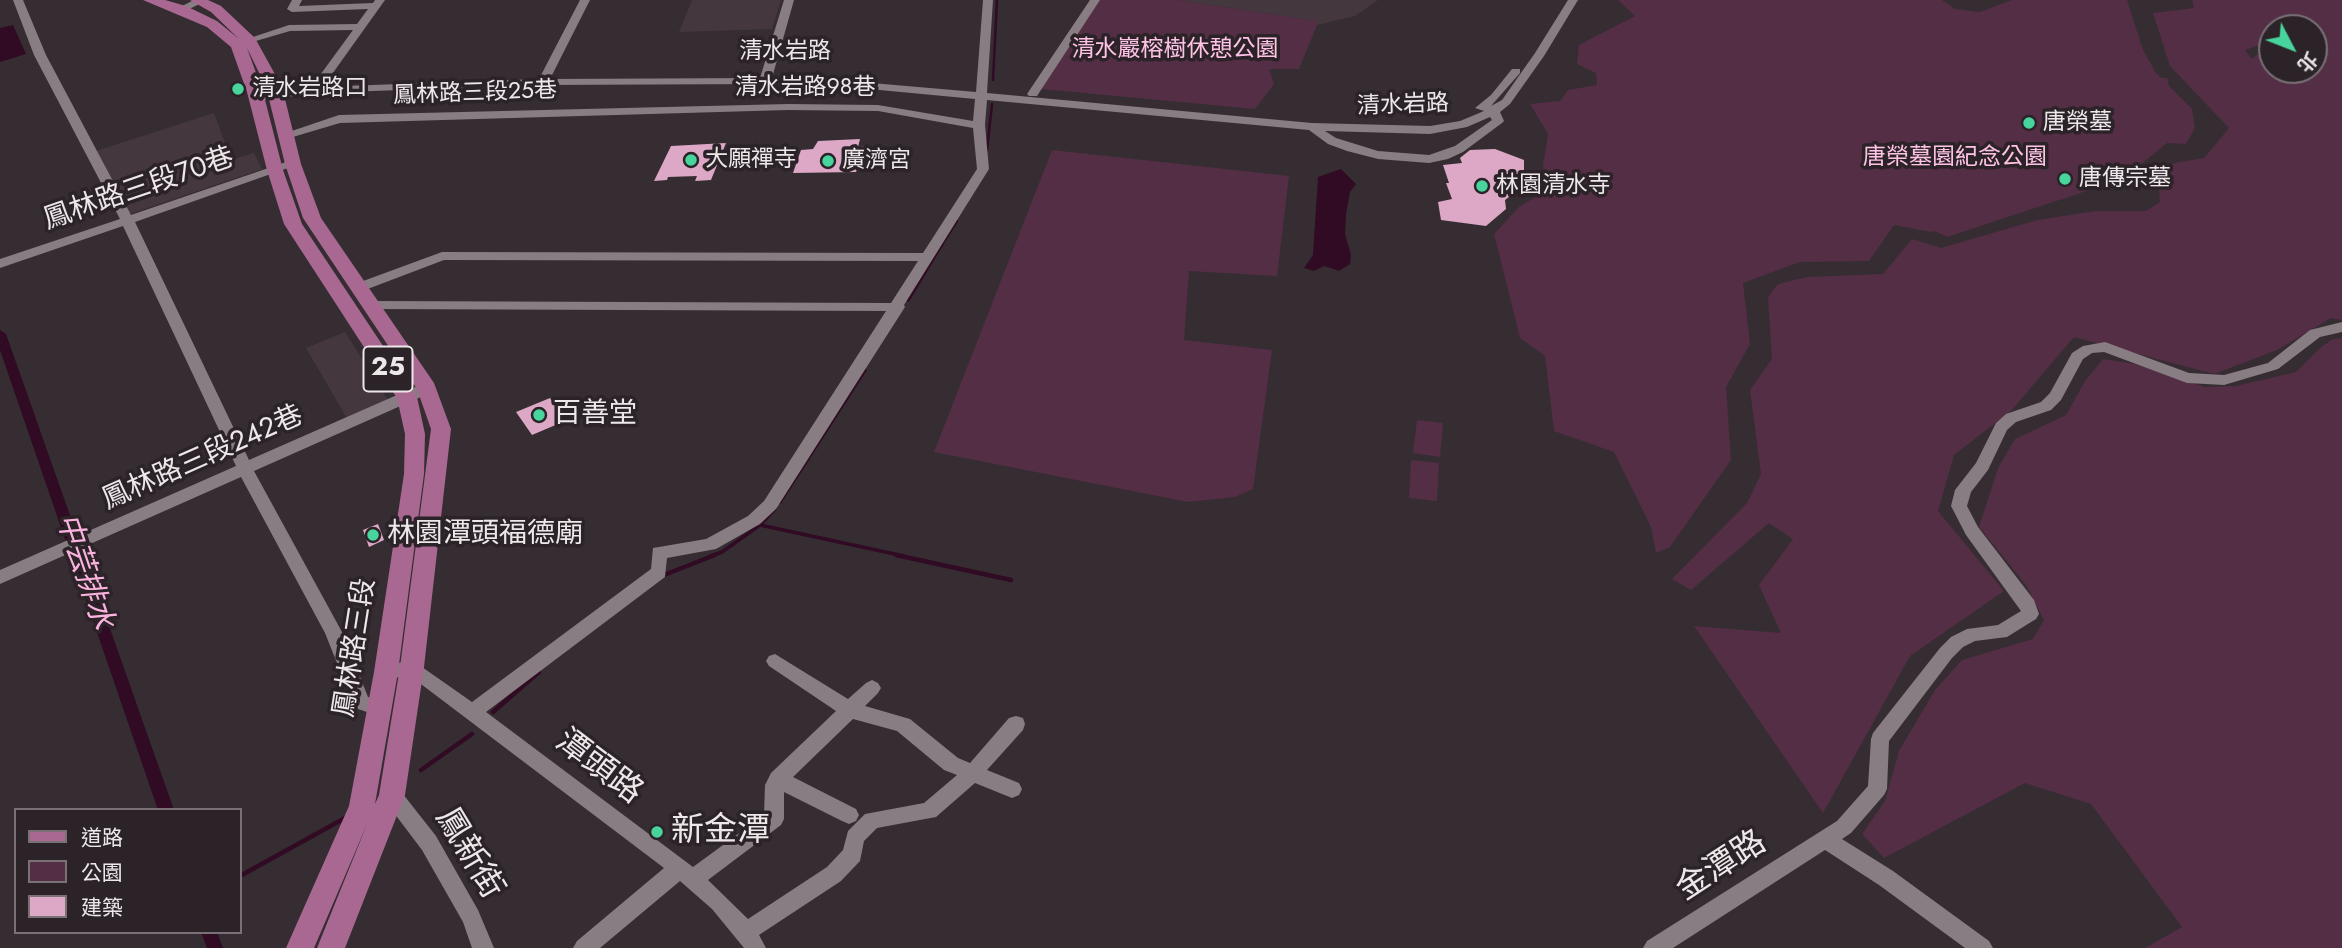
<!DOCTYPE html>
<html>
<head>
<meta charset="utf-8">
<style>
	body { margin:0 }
	#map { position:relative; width:2342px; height:948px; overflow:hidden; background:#362d32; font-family:Jost,"Noto Sans TC",sans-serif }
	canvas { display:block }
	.legend { position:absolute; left:14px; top:808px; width:228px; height:126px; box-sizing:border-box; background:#2c2328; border:2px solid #797176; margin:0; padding:9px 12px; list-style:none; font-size:21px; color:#ede7ea }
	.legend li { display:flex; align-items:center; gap:14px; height:35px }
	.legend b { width:35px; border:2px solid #797176 }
	.north { position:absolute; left:2258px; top:14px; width:70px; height:70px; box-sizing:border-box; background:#2c2328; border:2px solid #797176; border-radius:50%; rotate:132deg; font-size:19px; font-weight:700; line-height:28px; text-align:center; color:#ede7ea }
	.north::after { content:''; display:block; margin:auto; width:24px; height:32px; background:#48d49d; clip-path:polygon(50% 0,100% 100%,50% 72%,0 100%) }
</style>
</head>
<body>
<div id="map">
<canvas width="2342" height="948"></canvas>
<ul class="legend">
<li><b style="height:9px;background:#a96891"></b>道路</li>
<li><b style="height:19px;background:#532e45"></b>公園</li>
<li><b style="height:19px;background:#dca8c6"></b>建築</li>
</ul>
<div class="north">北</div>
</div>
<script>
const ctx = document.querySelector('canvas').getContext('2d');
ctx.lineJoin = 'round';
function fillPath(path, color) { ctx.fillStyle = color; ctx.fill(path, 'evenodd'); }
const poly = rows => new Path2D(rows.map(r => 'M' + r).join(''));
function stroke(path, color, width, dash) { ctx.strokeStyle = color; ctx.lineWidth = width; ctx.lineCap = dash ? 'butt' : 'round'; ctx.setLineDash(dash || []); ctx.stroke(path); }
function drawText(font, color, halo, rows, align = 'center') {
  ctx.font = font + ' Jost,"Noto Sans TC",sans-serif'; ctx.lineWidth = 7; ctx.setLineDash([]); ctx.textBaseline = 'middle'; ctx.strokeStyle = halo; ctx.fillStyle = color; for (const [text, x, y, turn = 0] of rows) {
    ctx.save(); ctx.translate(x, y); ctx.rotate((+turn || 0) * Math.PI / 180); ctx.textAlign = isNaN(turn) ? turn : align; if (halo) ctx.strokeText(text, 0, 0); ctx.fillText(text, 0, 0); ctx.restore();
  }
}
fillPath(poly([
	[692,0,781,0,772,29,679,32],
	[1177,0,1378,0,1355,16,1317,25,1317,21],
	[214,113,231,160,254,153,262,169,127,215,96,151],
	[345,332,389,402,348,420,306,348]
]), '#45373e');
fillPath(poly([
	[1099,0,1177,0,1317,21,1317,25,1299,69,1269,69,1274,84,1255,109,1041,89],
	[1618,0,1942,0,1955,9,1980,12,2012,0,2127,0,2143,50,2156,73,2161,78,2167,78,2169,86,2192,109,2195,128,2186,144,2167,143,2123,179,1947,237,1935,231,1931,232,1894,225,1869,261,1800,262,1743,283,1750,344,1726,387,1731,460,1670,547,1656,553,1651,527,1614,452,1554,431,1545,356,1520,338,1494,234,1520,206,1546,191,1543,165,1548,134,1530,104,1560,101,1568,90,1597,85,1596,73,1577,64,1579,45,1635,16],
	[2192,0,2342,0,2342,320,2331,318,2277,350,2214,374,2074,337,2011,411,1954,455,1938,511,2004,591,1910,656,1823,813,1694,626,1781,633,1759,585,1793,539,1769,523,1691,590,1672,579,1747,503,1761,474,1750,390,1772,359,1768,297,1778,284,1807,277,1883,274,1912,239,1941,248,2037,220,2096,211,2146,211,2160,202,2158,176,2174,163,2204,158,2229,128,2170,66,2153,13,2194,8],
	[2272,28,2314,28,2314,70,2272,70,2272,42,2252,59,2245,50,2272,40],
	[1052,150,1289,176,1277,276,1189,271,1184,340,1272,350,1253,489,1235,497,1188,502,934,452],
	[2342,338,2342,948,2145,948,2182,927,2091,804,2025,783,1884,858,1862,834,1885,801,1899,751,1935,690,1962,660,2033,639,2044,620,2026,585,1979,527,1998,468,2015,439,2066,415,2085,381,2103,359,2135,364,2205,387,2236,386,2296,372,2320,348,2333,339],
	[1417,420,1443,423,1440,457,1413,453],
	[1411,460,1439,463,1437,501,1409,498]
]), '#532e45');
fillPath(poly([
	[13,25,26,54,0,62,0,28],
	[1341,169,1356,184,1350,192,1346,214,1345,234,1351,255,1350,264,1339,271,1324,266,1314,271,1304,268,1313,255,1318,177]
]), '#310a24');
stroke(poly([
	[993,80,997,0],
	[987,150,992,104],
	[941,246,957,221]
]), '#310a24', 2.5);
stroke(poly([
	[908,300,942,244],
	[780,502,865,370],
	[760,525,904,556],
	[711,556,722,552,760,525,775,509]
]), '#310a24', 3.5);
stroke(poly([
	[896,555,1011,580],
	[664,575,715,555],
	[493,712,539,672],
	[421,770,472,734],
	[240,876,345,818]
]), '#310a24', 4.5);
fillPath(poly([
	[0,330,6,334,174,810,158,810,0,350,0,330],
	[201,932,217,932,223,948,207,948,201,932]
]), '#310a24');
fillPath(poly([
	[860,139,858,147,864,146,856,172,793,173,801,150,813,149,818,141],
	[726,143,711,180,695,181,697,176,668,177,667,180,654,181,671,146],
	[1495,149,1524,160,1524,183,1509,189,1513,194,1505,200,1506,209,1486,226,1441,220,1438,202,1452,199,1446,183,1449,183,1443,165,1462,163,1460,158,1470,150],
	[550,398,565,421,532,435,516,412],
	[378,524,384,540,369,547,363,530]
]), '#dca8c6');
fillPath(poly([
	[13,0,23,0,46,55,131,215,289,161,293,160,299,164,135,222,249,460,422,384,432,384,434,388,432,392,254,471,342,632,368,697,385,702,388,708,385,714,379,716,355,708,325,633,241,477,0,584,0,570,236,466,123,226,0,268,0,259,120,219,34,55,13,0],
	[194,0,208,0,185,11,176,9,194,0],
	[292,0,302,0,299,6,373,3,375,0,385,0,325,84,321,85,315,82,353,30,290,31,249,43,244,40,289,25,357,24,368,9,292,12,287,9,292,0],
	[580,0,590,0,550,79,760,78,784,0,794,0,772,78,837,80,976,92,983,0,993,0,987,93,1312,123,1430,126,1460,121,1484,111,1475,108,1491,95,1512,69,1520,69,1520,73,1491,106,1502,100,1535,53,1568,0,1578,0,1544,56,1510,104,1500,112,1504,121,1502,123,1463,152,1448,159,1429,163,1378,159,1347,151,1328,144,1309,130,987,100,985,125,989,169,904,305,905,307,776,509,760,524,716,549,667,558,665,577,486,712,693,867,764,815,765,785,771,773,836,711,769,666,766,661,769,656,775,654,848,699,866,683,872,680,878,683,881,688,878,693,865,706,910,719,958,758,970,763,1009,718,1016,716,1023,718,1025,724,1023,730,987,770,1019,783,1022,789,1019,795,1012,798,975,783,936,817,877,828,864,841,860,861,841,881,759,935,766,948,744,948,712,909,680,881,600,948,573,948,577,941,664,868,409,675,386,680,380,677,377,672,380,667,412,660,472,702,651,569,653,548,706,539,748,516,764,501,886,311,373,309,366,305,373,301,891,303,918,261,444,260,365,290,360,291,353,287,355,284,442,252,923,253,977,169,973,128,878,111,788,110,340,123,286,139,280,135,339,115,788,104,878,105,973,121,975,99,837,86,765,84,543,85,316,93,257,101,251,98,257,95,316,87,539,79,580,0],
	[1490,117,1492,120,1455,146,1429,155,1378,151,1336,138,1325,131,1430,134,1467,127,1490,117],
	[853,719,897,731,944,770,957,775,924,803,865,814,848,831,843,850,827,867,748,919,708,880,781,825,784,819,784,792,842,821,849,824,856,821,859,815,856,809,793,777,853,719],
	[1090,0,1100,0,1037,96,1029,96,1027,94,1090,0],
	[2342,322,2342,332,2320,337,2278,369,2224,385,2187,383,2104,352,2092,353,2083,359,2061,400,2051,410,2016,422,2007,430,1988,470,1971,492,1967,506,1978,527,2034,600,2039,614,2036,619,2007,637,1975,641,1963,647,1952,658,1889,741,1887,789,1884,795,1851,833,1842,839,1893,871,1989,941,1993,948,1965,948,1879,885,1825,850,1673,948,1643,948,1647,941,1837,821,1868,786,1871,739,1873,733,1940,648,1951,637,1967,629,1998,625,2021,611,1966,535,1951,506,1955,490,1976,463,1996,423,2006,414,2041,402,2050,393,2072,353,2083,346,2105,342,2189,373,2224,375,2268,363,2310,330,2342,322],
	[392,786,399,789,436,836,478,910,494,948,472,948,463,922,422,850,385,801,382,795,385,789,392,786]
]), '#877d82');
fillPath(poly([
	[143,0,165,0,186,6,217,21,239,39,211,12,190,0,208,0,221,6,255,38,282,87,301,164,321,218,434,383,451,429,424,667,405,795,345,948,317,948,368,822,314,948,286,948,349,806,374,672,404,474,405,434,397,398,284,224,267,170,247,92,231,47,207,27,143,0],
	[247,48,266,87,285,164,303,218,417,389,431,429,400,667,379,795,375,804,398,672,424,474,425,434,417,397,302,224,283,170,263,92,247,48]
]), '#a96891');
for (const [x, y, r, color] of [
	[238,89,7,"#48d49d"],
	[2029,123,7,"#48d49d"],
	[691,160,7,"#48d49d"],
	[828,161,7,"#48d49d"],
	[2065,179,7,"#48d49d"],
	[1482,186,7,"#48d49d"],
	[539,415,7,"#48d49d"],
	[373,535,7,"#48d49d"],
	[657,832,7,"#48d49d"]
]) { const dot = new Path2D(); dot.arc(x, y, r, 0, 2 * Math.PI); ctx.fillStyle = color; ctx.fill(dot); stroke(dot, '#2c2328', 2.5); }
drawText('23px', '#fec2e5', '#2c2328', [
	["清水巖榕樹休憩公園",1175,50],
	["唐榮墓園紀念公園",1955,158]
]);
drawText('23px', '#ede7ea', '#2c2328', [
	["清水岩路",785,52],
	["清水岩路98巷",805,88],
	["鳳林路三段25巷",475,94,-2],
	["清水岩路",1403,106,-2]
]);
drawText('23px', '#ede7ea', '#2c2328', [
	["清水岩路口",252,89],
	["唐榮墓",2043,123],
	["大願禪寺",705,160],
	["廣濟宮",842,161],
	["唐傳宗墓",2079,179],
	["林園清水寺",1496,186]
], 'left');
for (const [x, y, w] of [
	[388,369,49]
]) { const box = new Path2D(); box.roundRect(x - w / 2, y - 22.5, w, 45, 5); ctx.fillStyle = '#2c2328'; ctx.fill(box); stroke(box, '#ede7ea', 2); }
drawText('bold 26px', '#ede7ea', null, [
	["25",388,369]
]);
drawText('28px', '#ede7ea', '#2c2328', [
	["鳳林路三段70巷",139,190,-19],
	["鳳林路三段242巷",203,459,-24],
	["鳳林路三段",356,648,-81]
]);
drawText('28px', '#ede7ea', '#2c2328', [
	["百善堂",553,415],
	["林園潭頭福德廟",387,535]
], 'left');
drawText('italic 30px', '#fcb2de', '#2c2328', [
	["中芸排水",83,572,71]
]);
drawText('33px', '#ede7ea', '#2c2328', [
	["潭頭路",598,768,37],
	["鳳新街",468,854,59],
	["金潭路",1722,867,-33]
]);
drawText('33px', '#ede7ea', '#2c2328', [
	["新金潭",671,832]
], 'left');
</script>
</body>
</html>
